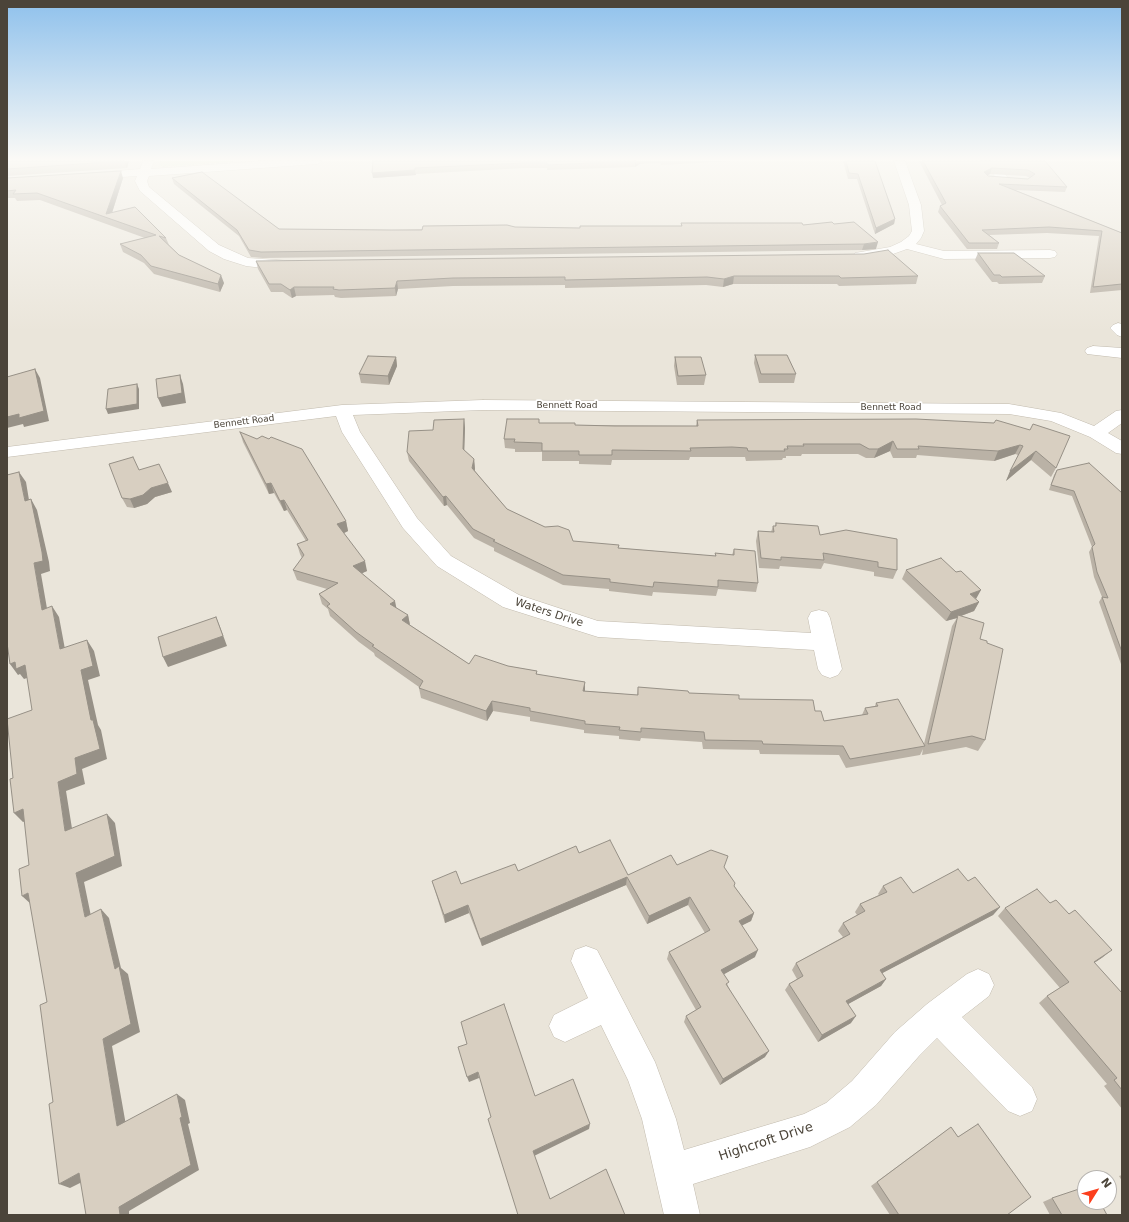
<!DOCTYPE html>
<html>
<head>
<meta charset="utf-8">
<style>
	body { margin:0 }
	#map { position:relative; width:1129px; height:1222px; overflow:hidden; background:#f6f3ec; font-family:"DejaVu Sans",sans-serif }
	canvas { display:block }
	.frame { position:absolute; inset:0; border:8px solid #4b4439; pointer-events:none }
	.north { position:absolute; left:1077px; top:1170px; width:40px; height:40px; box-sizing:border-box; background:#fff; border:1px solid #b7b4b0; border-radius:50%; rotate:53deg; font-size:11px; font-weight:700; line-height:16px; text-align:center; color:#4b4439 }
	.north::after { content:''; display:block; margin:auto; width:14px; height:18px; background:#fc3f1d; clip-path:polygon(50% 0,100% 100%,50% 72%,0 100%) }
</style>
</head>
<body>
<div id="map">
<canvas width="1129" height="1222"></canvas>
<div class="frame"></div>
<div class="north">N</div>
</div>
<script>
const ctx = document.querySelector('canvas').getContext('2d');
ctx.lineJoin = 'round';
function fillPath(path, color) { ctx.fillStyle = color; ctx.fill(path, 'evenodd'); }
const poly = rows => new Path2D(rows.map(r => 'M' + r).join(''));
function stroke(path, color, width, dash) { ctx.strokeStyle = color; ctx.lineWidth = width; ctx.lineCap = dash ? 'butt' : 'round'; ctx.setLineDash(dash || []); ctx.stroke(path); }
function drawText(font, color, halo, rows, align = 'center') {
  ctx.font = font + ' "DejaVu Sans",sans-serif'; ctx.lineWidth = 3.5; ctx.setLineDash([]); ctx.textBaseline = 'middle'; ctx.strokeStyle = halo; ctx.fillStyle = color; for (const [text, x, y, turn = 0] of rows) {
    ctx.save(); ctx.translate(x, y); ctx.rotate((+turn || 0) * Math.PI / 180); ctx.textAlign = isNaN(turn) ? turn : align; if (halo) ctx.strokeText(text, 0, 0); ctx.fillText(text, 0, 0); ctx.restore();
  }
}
fillPath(poly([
	[7,161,161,161,160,165,163,167,244,161,1122,161,1122,1215,7,1215],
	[1085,1178,1109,1178,1109,1202,1085,1202]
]), '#eae5da');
fillPath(poly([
	[161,161,244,161,163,167,159,165]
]), '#d2eab5');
const minor = poly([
	[143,161,154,161,151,169,263,161,322,161,317,164,149,176,147,181,149,187,219,245,248,258,291,261,293,264,291,267,263,268,246,266,224,259,209,251,140,191,135,181,137,176,92,179,86,176,92,173,140,169,143,161],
	[894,161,905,161,921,205,924,231,921,238,916,244,944,251,1050,250,1055,251,1057,254,1055,257,1050,258,944,259,907,249,893,254,860,260,855,259,853,256,855,253,890,247,901,242,909,236,912,231,909,205,894,161],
	[982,161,993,161,1009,179,1007,181,999,181,982,161],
	[1118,323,1122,324,1122,337,1117,335,1110,328,1113,325,1118,323],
	[1093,346,1122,348,1122,358,1087,354,1085,351,1087,348,1093,346],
	[483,400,1009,404,1061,413,1094,426,1116,411,1122,410,1122,423,1108,433,1122,441,1122,454,1116,453,1090,437,1051,421,1009,414,483,410,353,415,360,432,417,518,451,556,519,595,598,621,811,633,808,618,811,612,819,610,827,612,830,618,842,669,838,675,830,678,822,675,818,669,814,650,598,637,503,607,437,566,403,528,342,432,336,416,7,457,7,447,342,405,483,400],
	[586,946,597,950,655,1062,676,1119,684,1150,804,1114,826,1103,852,1081,895,1032,927,1004,967,974,978,969,989,974,994,985,989,996,962,1017,1032,1087,1037,1099,1032,1111,1020,1116,1008,1111,937,1038,919,1056,876,1105,850,1127,810,1147,693,1184,700,1215,664,1215,642,1119,628,1080,601,1025,565,1042,554,1037,549,1026,554,1015,588,998,571,961,575,950,586,946]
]);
stroke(minor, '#c2bbae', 1);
fillPath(minor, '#fff');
fillPath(poly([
	[7,161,129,161,127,168,7,176],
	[373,161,735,161,661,165,660,163,640,164,635,167,547,170,547,168,524,168,416,174,416,175,373,178],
	[843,161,875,161,895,219,894,224,875,234,857,179,848,179],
	[919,161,1045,161,1067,187,1065,192,1015,190,1122,233,1122,290,1090,293,1099,236,1047,233,989,235,999,243,997,249,967,249,938,212,940,206,942,205],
	[990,174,1026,176,1030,178,1028,179,988,176,987,175],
	[7,178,123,178,112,213,166,238,169,245,179,255,224,283,220,292,154,274,144,263,123,252,120,244,145,238,40,200,17,201,15,198,7,198],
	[172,178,279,229,391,230,515,227,580,228,681,226,681,223,803,225,834,224,876,249,862,250,263,258,251,257,239,236,174,184],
	[978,253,1045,276,1042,283,999,284,997,282,992,282,975,260],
	[256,261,918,276,916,284,839,286,837,284,733,284,723,287,706,285,565,288,565,285,453,286,398,289,396,296,341,298,335,297,334,295,296,296,292,298,283,292,271,292,258,269],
	[755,355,796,374,794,383,759,383,754,363],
	[396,357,397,366,389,385,361,383,359,374],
	[675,357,706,375,704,385,677,385,674,366],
	[464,419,465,428,464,450,474,459,475,469,475,471,507,509,573,541,619,548,715,556,715,553,732,555,734,549,758,583,756,592,718,589,716,596,653,592,652,596,609,591,609,589,563,585,494,551,494,548,474,538,447,505,444,506,409,461,407,452,433,430],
	[697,420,1030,430,1056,468,1051,477,1031,460,1006,481,1018,455,1015,454,994,461,917,455,916,458,893,458,890,451,874,458,866,458,858,454,802,454,801,456,786,456,786,458,783,458,782,460,746,461,745,457,690,457,689,460,612,460,611,465,579,464,579,461,542,461,542,452,515,452,515,449,505,448,504,439,539,423,575,425,696,426],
	[240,432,346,521,348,531,344,533,367,571,362,573,396,608,408,615,410,625,469,664,508,666,537,671,537,675,585,682,585,691,637,695,638,687,739,699,815,711,824,721,862,715,865,708,875,706,876,703,924,744,952,626,957,618,946,621,902,579,906,570,976,599,979,602,974,611,961,616,980,639,987,643,985,740,978,751,966,747,922,755,923,749,920,755,846,768,839,755,760,754,759,750,703,749,702,742,641,738,640,741,619,739,619,736,584,733,584,730,530,721,530,717,493,711,487,721,421,698,419,688,419,687,375,656,374,653,359,642,330,616,328,609,322,604,319,594,327,589,297,580,293,570,302,558,300,554,297,544,306,541,287,510,284,511,274,493,269,494,243,442],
	[139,470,172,492,155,497,147,504,134,508,127,507,122,498],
	[1057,470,1122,493,1122,667,1099,602,1102,597,1094,577,1089,552,1092,547,1072,496,1049,490,1054,475],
	[776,523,820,535,897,570,893,579,874,576,874,572,824,563,821,569,780,566,779,569,759,568,756,541,758,531,771,532,773,526,775,526],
	[579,853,628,875,677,865,724,868,734,886,754,913,751,921,742,925,755,957,724,974,728,986,765,1057,720,1085,684,1022,686,1016,696,1010,667,959,669,952,705,933,688,905,647,924,626,885,482,946,469,913,445,923,432,881,461,884,518,871],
	[968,881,1000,907,993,915,882,973,886,979,881,986,848,1004,851,1023,818,1042,785,990,789,984,797,979,792,970,796,963,843,937,838,931,843,923,857,915,855,912,860,904,879,895,878,894,883,886,913,893],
	[1050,903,1103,957,1094,963,1122,993,1122,1109,1104,1086,1107,1084,1039,1003,1047,996,1060,988,998,916,1005,908],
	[978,1124,1007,1215,890,1215,871,1186,951,1127,958,1137],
	[1122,1175,1122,1181,1119,1176],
	[1052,1198,1107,1215,1050,1215,1043,1202]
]), '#bab2a6');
fillPath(poly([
	[124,161,129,161,127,168],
	[636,161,641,161,640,164,635,167,635,162],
	[992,168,990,174,983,178,984,172],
	[415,170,416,175,373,178,372,173],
	[121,171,123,178,110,219,106,214],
	[895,219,894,224,875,234,876,228],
	[878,242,876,249,862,250,864,244],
	[221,275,224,283,220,292,218,284],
	[734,276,733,284,723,287,724,279],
	[397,281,398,289,396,296,395,288],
	[294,287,296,296,292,298,290,290],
	[396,357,397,366,389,385,388,376],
	[35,369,40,378,49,421,24,427,23,424,7,428,7,417],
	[180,375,183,384,186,403,162,407,158,398],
	[137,384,139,389,139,409,108,414,106,409],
	[464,419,465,428,464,459,463,449],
	[893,441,890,451,874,458,878,449],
	[1020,445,1015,454,994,461,998,451],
	[1036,451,1031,460,1006,481,1010,471],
	[474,459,475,469,473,477,472,468],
	[19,472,26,482,31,512,25,501],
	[168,483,172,492,155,497,147,504,134,508,130,499,151,488],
	[271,483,274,493,269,494,266,484],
	[446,496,447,505,444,506,443,497],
	[31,499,37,510,49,562,50,571,41,574,49,620,42,610,34,563],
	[284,500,287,510,284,511,280,501],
	[346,521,348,531,340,535,337,524],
	[365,561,367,571,356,576,353,566],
	[981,590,976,599,970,594],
	[395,601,397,611,390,604],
	[979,602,974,611,958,617,958,615,957,618,946,621,951,612],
	[52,606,59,617,67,660,60,649],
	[408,615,410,625,402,620],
	[216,617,220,627,227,646,168,667,163,657],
	[87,640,94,651,100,676,88,680,98,725,101,730,107,759,82,769,85,784,66,791,74,841,65,831,58,782,75,758,81,670],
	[15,662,25,665,33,676,24,679,20,674,18,675,10,664],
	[585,682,585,692,583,691],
	[492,701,493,711,487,721,486,711],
	[23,809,32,819,23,822,14,813],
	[107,814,115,823,122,866,84,882,93,926,85,917,76,873],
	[627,877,626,885,482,946,480,939],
	[28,893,32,905,22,896],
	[690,897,688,905,647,924,649,916],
	[468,905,469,913,445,923,444,915],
	[1000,907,993,915,875,977,880,970],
	[101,909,109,918,121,968,128,974,140,1032,112,1046,127,1131,117,1126,103,1039,115,969],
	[754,913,751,921,737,928,739,921],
	[758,950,755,957,719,977,721,970],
	[1112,950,1103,957,1085,969,1094,962],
	[886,979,881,986,841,1008,846,1001],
	[856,1016,851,1023,818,1042,822,1035],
	[769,1051,765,1057,720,1085,723,1079],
	[478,1072,479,1078,469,1082,467,1077],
	[177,1094,185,1100,190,1123,188,1124,199,1170,129,1211,129,1215,120,1215,119,1207,180,1118],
	[590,1124,589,1129,534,1156,533,1151],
	[79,1173,90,1178,70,1188,59,1184]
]), '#979187');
const building = poly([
	[7,161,124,161,7,169,7,161],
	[373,161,636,161,547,165,547,163,524,163,415,168,415,170,372,173,373,161],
	[846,161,875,161,895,219,876,228,858,174,849,173,846,161],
	[923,161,1045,161,1067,187,999,184,1122,233,1122,284,1093,287,1102,231,1049,227,982,230,999,243,969,243,940,206,946,203,923,161],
	[992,168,1028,170,1035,174,1028,179,988,176,984,172,992,168],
	[121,171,106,214,135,207,166,238,159,236,179,255,221,275,218,284,151,266,141,255,120,244,156,235,37,193,13,194,16,190,7,191,7,178,121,171],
	[202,172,279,229,391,230,422,230,423,226,507,225,515,227,580,228,580,226,682,226,681,223,802,223,803,225,832,222,834,224,854,222,878,242,864,244,261,252,249,250,237,230,172,178,202,172],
	[888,250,918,276,841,278,839,276,734,276,724,279,707,277,565,280,565,277,453,278,397,281,395,288,339,290,333,289,334,287,294,287,290,290,281,284,269,284,256,261,864,254,888,250],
	[978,253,1014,253,1045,276,1002,277,1000,275,994,275,978,253],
	[755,355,787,355,796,374,761,374,755,355],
	[368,356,396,357,388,376,359,374,368,356],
	[675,357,701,357,706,375,678,376,675,357],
	[35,369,44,411,19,418,19,414,7,417,7,377,35,369],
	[180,375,182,393,158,398,156,379,180,375],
	[137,384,137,404,106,409,108,389,137,384],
	[464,419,463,449,474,459,472,468,507,509,545,527,558,526,569,530,573,541,619,545,618,548,716,556,715,553,734,555,734,549,755,551,758,583,718,580,718,587,654,582,653,587,610,582,610,579,563,575,493,541,495,540,473,529,446,496,443,497,407,452,409,431,433,430,434,420,464,419],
	[507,419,539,419,539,423,575,423,575,425,615,426,698,426,697,420,916,419,994,423,996,420,1030,430,1033,424,1070,436,1056,468,1036,451,1010,471,1023,446,1020,445,998,451,918,446,919,449,897,449,893,441,878,449,869,449,860,444,803,444,804,446,787,446,788,449,784,449,785,451,748,451,747,448,732,447,690,448,691,451,612,450,612,455,579,455,579,451,542,451,542,443,514,442,515,439,504,439,507,419],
	[240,432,257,439,262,436,269,439,271,437,302,449,346,521,337,524,365,561,353,566,395,601,390,604,408,615,402,620,469,664,475,655,508,666,537,671,536,674,585,682,583,691,638,695,638,687,688,691,689,693,739,695,739,699,813,700,815,711,821,711,824,721,868,714,865,708,878,706,876,703,898,699,925,746,850,759,843,746,763,744,762,741,705,740,704,732,641,728,641,732,619,730,620,727,585,724,585,721,530,711,530,708,492,701,486,711,419,688,423,681,372,646,374,645,356,632,327,606,330,604,319,594,338,583,293,570,304,555,297,544,308,540,284,500,280,501,271,483,266,484,240,432],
	[133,457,139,470,159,464,168,483,151,488,143,495,130,499,122,498,109,464,133,457],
	[1089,463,1122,493,1122,652,1102,597,1108,598,1097,572,1092,547,1095,544,1074,491,1051,485,1057,470,1089,463],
	[19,472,25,501,31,499,42,552,43,561,34,563,42,610,52,606,60,649,87,640,93,666,81,670,91,720,93,720,100,749,75,758,77,774,58,782,65,831,107,814,115,856,76,873,85,917,101,909,115,969,119,966,131,1024,103,1039,117,1126,177,1094,182,1117,180,1118,191,1165,119,1207,120,1215,86,1215,79,1173,59,1184,49,1104,53,1102,40,1005,47,1002,28,893,22,896,19,869,29,865,23,809,14,813,10,779,13,778,7,719,32,710,25,665,16,669,15,662,10,664,7,643,7,475,19,472],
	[776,523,818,526,820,535,846,530,897,539,897,570,878,567,878,562,823,553,824,560,781,557,781,560,761,558,758,531,774,532,773,526,776,526,776,523],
	[941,558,956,572,961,571,981,590,970,594,979,602,951,612,906,570,941,558],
	[958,615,984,623,980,639,987,641,987,643,1003,649,985,740,972,736,928,744,958,615],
	[216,617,223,636,163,657,158,637,216,617],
	[610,840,628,875,671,855,677,865,711,850,728,856,724,867,735,883,734,886,754,913,739,921,758,950,721,970,729,982,726,984,769,1051,723,1079,686,1016,701,1007,669,952,710,930,690,897,649,916,627,877,480,939,468,905,444,915,432,881,456,871,461,884,515,864,518,871,576,846,579,853,610,840],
	[958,869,968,881,975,877,1000,907,880,970,886,979,846,1001,856,1016,822,1035,789,984,803,976,796,963,850,934,843,923,865,911,860,904,887,892,883,886,901,877,913,893,958,869],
	[1037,889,1050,903,1056,900,1069,914,1075,910,1112,950,1094,962,1122,993,1122,1090,1114,1080,1117,1078,1047,996,1069,982,1005,908,1037,889],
	[504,1004,535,1096,573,1079,590,1124,533,1151,550,1199,606,1169,625,1215,518,1215,488,1119,491,1117,478,1072,467,1077,458,1047,467,1044,461,1022,504,1004],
	[978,1124,1031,1197,1007,1215,899,1215,877,1182,951,1127,958,1137,978,1124],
	[1085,1187,1085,1202,1100,1202,1107,1215,1062,1215,1052,1198,1085,1187]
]);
fillPath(building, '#d8cfc1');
stroke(building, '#979187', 1);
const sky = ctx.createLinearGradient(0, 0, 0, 332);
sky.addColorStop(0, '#8fc1ec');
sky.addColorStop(0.48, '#fbfaf6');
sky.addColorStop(1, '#fbfaf600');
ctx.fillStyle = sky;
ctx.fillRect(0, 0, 1129, 332);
drawText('9px', '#4b4439', '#fff', [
	["Bennett Road",567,406],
	["Bennett Road",891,408],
	["Bennett Road",244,422,-7]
]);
drawText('11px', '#4b4439', '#fff', [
	["Waters Drive",549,613,18]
]);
drawText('13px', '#4b4439', '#fff', [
	["Highcroft Drive",766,1142,-18]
]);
</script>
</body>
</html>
